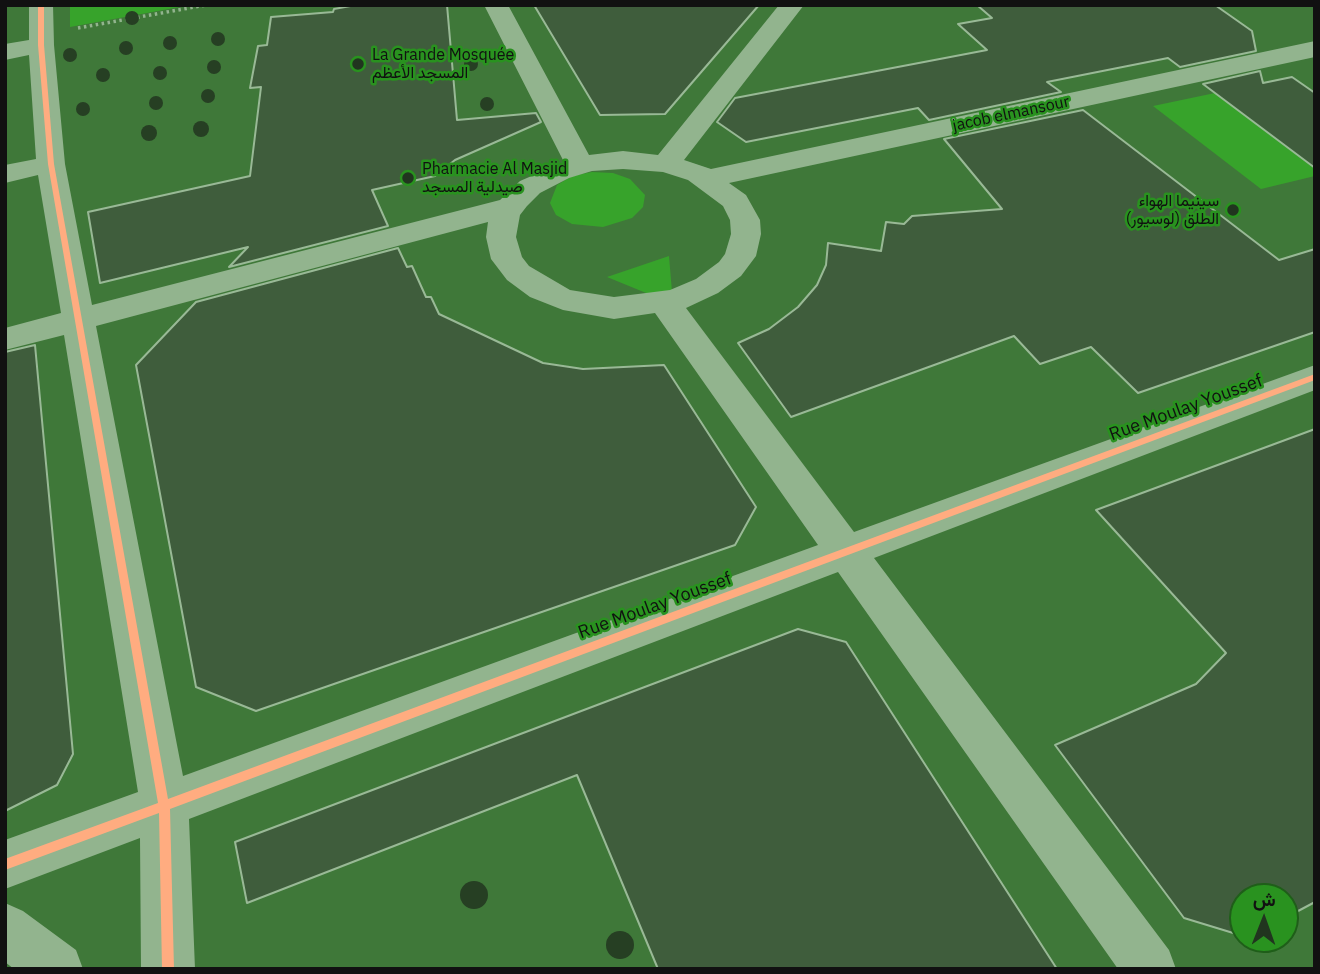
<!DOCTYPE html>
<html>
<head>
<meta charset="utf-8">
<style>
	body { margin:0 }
	#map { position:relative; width:1320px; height:974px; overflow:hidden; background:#3f7839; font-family:"IBM Plex Sans",Vazirmatn,sans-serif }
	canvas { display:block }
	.frame { position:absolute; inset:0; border:7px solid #111; pointer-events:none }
	.north { position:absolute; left:1229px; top:883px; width:70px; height:70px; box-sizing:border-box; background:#29921f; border:2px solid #1f5e19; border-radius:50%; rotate:1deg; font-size:19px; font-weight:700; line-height:28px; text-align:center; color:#111 }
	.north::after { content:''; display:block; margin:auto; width:24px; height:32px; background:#21351f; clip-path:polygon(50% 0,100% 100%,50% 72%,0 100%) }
</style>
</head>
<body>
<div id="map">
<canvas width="1320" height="974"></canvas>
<div class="frame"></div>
<div class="north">ش</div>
</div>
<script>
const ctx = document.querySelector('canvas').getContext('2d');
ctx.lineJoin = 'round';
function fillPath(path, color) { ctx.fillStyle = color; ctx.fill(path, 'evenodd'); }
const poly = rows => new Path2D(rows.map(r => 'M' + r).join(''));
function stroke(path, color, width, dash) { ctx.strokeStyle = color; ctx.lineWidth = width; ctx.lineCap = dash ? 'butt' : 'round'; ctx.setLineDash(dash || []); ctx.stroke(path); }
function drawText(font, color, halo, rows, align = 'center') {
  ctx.font = font + ' "IBM Plex Sans",Vazirmatn,sans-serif'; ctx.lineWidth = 5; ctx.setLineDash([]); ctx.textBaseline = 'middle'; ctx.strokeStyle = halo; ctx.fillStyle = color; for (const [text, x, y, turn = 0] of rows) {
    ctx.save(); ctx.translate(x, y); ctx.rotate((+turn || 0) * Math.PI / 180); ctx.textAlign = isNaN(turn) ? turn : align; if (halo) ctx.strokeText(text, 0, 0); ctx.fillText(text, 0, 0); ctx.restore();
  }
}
fillPath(poly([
	[70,5,191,5,70,27],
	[1215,93,1315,168,1315,176,1261,189,1153,106],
	[592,172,613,173,630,179,645,195,643,207,632,218,603,227,572,224,556,215,550,203,557,185,572,176],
	[669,256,673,304,607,277]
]), '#37a32b');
const building = poly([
	[356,5,447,5,457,120,536,113,541,122,455,160,435,176,372,190,388,226,229,267,248,247,100,283,88,212,250,176,261,87,250,88,258,46,267,45,271,17,333,12,334,9,356,5],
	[534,5,759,5,665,114,600,115,534,5],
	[977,5,1215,5,1252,31,1256,51,1180,67,1168,58,1047,82,1061,92,929,120,918,108,746,142,717,122,735,98,987,50,958,24,992,18,977,5],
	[1260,71,1263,83,1292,77,1315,93,1315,168,1203,84,1260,71],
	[1083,110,1279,260,1315,249,1315,332,1138,393,1091,347,1040,364,1014,336,791,417,738,343,769,329,798,307,817,285,826,265,828,243,881,251,886,222,904,224,912,216,1002,209,944,139,1083,110],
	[398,248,407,267,412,266,426,297,431,297,439,314,543,363,583,369,664,365,756,507,735,545,256,711,196,687,136,365,196,302,398,248],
	[35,345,73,754,57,785,5,811,5,352,35,345],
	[1315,429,1315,902,1285,918,1285,897,1243,897,1243,936,1184,918,1055,745,1196,684,1226,653,1096,510,1315,429],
	[798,629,846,642,1057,969,658,969,577,775,247,903,235,842,798,629]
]);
fillPath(building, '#3f5d3c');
stroke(building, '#99b996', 2);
stroke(poly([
	[78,28,206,5]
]), '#92b48e', 3.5, [2.5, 3.5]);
fillPath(poly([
	[29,5,53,5,54,45,65,164,92,305,500,200,520,181,564,162,484,5,508,5,589,155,623,151,658,155,779,5,804,5,684,160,711,169,1315,41,1315,57,729,183,746,195,760,220,761,234,756,256,741,276,718,293,686,308,854,532,1315,365,1315,390,874,558,1169,950,1176,969,1118,969,838,572,189,819,195,969,141,969,140,838,5,889,5,840,138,792,64,335,5,350,5,328,61,313,38,175,5,183,5,165,36,159,29,55,5,60,5,44,29,40,29,5],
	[623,169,663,172,688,180,723,206,730,220,731,234,725,254,719,262,696,279,670,290,614,297,570,290,529,266,522,257,516,237,520,215,527,206,540,193,569,178,592,171,623,169],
	[488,222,486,237,491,259,507,280,530,297,563,310,614,319,655,313,818,545,183,776,96,326,488,222],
	[5,903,23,911,76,950,83,969,14,969,5,962,5,903]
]), '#92b48e');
fillPath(poly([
	[38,5,44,5,44,45,54,164,168,799,1315,374,1315,380,170,809,174,969,162,969,159,813,5,870,5,859,158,803,48,164,38,45,38,5]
]), '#ffac80');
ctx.fillStyle = '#263f23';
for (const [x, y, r] of [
	[132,18,7],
	[218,39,7],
	[170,43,7],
	[126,48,7],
	[70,55,7],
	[471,64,7],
	[214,67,7],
	[160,73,7],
	[103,75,7],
	[208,96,7],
	[156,103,7],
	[487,104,7],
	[83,109,7],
	[201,129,8],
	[149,133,8],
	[474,895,14],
	[620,945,14]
]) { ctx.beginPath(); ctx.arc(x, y, r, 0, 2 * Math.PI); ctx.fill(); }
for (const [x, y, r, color] of [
	[358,64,7,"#21351f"],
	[408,178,7,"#21351f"],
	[1233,210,7,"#21351f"]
]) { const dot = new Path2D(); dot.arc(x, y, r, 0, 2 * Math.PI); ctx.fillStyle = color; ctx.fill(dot); stroke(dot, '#29921f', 2.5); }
drawText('16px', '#111', '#29921f', [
	["La Grande Mosquée",372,55],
	["المسجد الأعظم",372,73],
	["Pharmacie Al Masjid",422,169],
	["صيدلية المسجد",422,187],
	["سينيما الهواء",1219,201,"right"],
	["الطلق (لوسيور)",1219,219,"right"]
], 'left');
drawText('16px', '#111', '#29921f', [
	["jacob elmansour",1011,114,-12]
]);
drawText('18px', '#111', '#29921f', [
	["Rue Moulay Youssef",1186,408,-20],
	["Rue Moulay Youssef",655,606,-20]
]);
</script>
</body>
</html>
